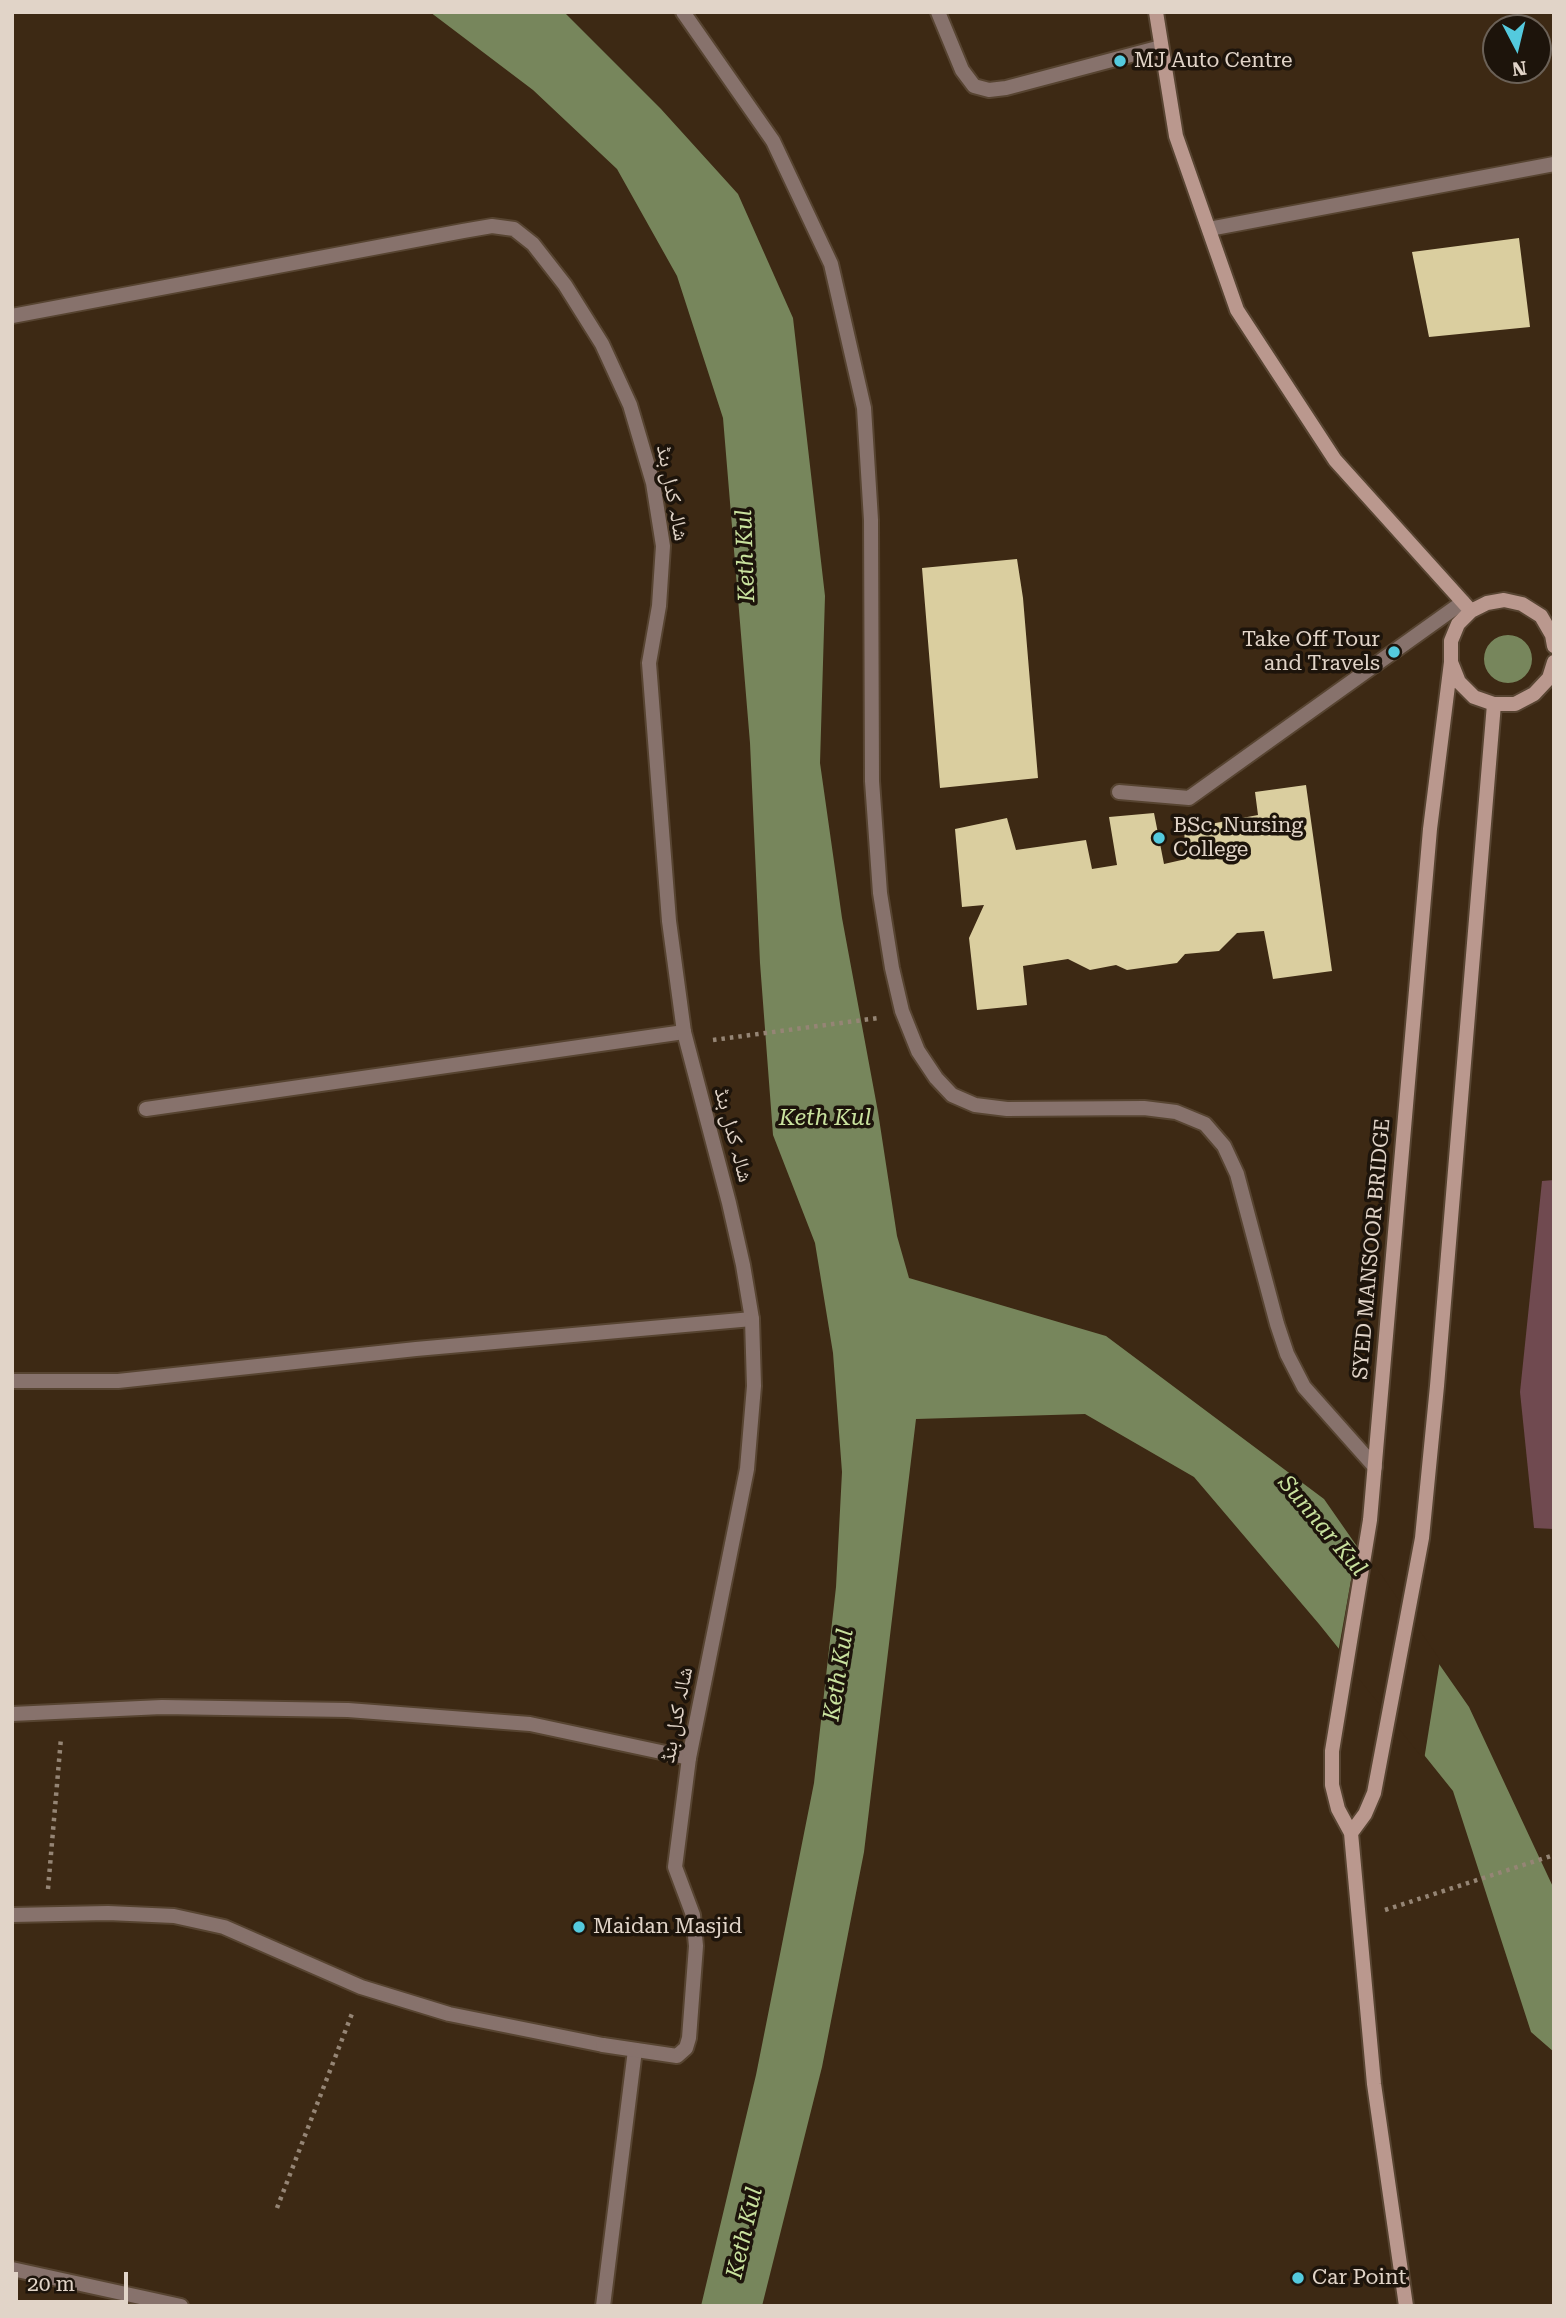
<!DOCTYPE html>
<html>
<head>
<meta charset="utf-8">
<style>
	body { margin:0 }
	#map { position:relative; width:1566px; height:2318px; overflow:hidden; background:#3d2914; font-family:"Roboto Serif",serif }
	canvas { display:block }
	.frame { position:absolute; inset:0; border:14px solid #e1d4c8; pointer-events:none }
	.north { position:absolute; left:1482px; top:14px; width:70px; height:70px; box-sizing:border-box; background:#1d140b; border:2px solid #6b6157; border-radius:50%; rotate:173deg; font-size:19px; font-weight:700; line-height:28px; text-align:center; color:#e1d4c8 }
	.north::after { content:''; display:block; margin:auto; width:24px; height:32px; background:#54cade; clip-path:polygon(50% 0,100% 100%,50% 72%,0 100%) }
	.scale { position:absolute; left:14px; top:2272px; width:114px; height:32px; box-sizing:border-box; border:4px solid #e1d4c8; border-top:0; padding-left:9px; font-size:21px; line-height:24px; white-space:nowrap; color:#e1d4c8; -webkit-text-stroke:5px #1d140b; paint-order:stroke }
</style>
</head>
<body>
<div id="map">
<canvas width="1566" height="2318"></canvas>
<div class="frame"></div>
<div class="north">N</div>
<div class="scale">20 m</div>
</div>
<script>
const ctx = document.querySelector('canvas').getContext('2d');
ctx.lineJoin = 'round';
function fillPath(path, color) { ctx.fillStyle = color; ctx.fill(path, 'evenodd'); }
const poly = rows => new Path2D(rows.map(r => 'M' + r).join(''));
function stroke(path, color, width, dash) { ctx.strokeStyle = color; ctx.lineWidth = width; ctx.lineCap = dash ? 'butt' : 'round'; ctx.setLineDash(dash || []); ctx.stroke(path); }
function drawText(font, color, halo, rows, align = 'center') {
  ctx.font = font + ' "Roboto Serif","Noto Naskh Arabic",serif'; ctx.lineWidth = 7; ctx.setLineDash([]); ctx.textBaseline = 'middle'; ctx.strokeStyle = halo; ctx.fillStyle = color; for (const [text, x, y, turn = 0] of rows) {
    ctx.save(); ctx.translate(x, y); ctx.rotate((+turn || 0) * Math.PI / 180); ctx.textAlign = isNaN(turn) ? turn : align; if (halo) ctx.strokeText(text, 0, 0); ctx.fillText(text, 0, 0); ctx.restore();
  }
}
fillPath(poly([
	[1554,1180,1554,1529,1534,1528,1520,1392,1542,1181]
]), '#704a50');
fillPath(poly([
	[430,12,564,12,661,109,738,194,793,318,825,596,820,763,842,918,878,1112,897,1236,909,1278,1106,1336,1324,1499,1469,1707,1554,1889,1554,2052,1531,2032,1453,1791,1319,1624,1194,1477,1085,1414,916,1419,864,1852,822,2067,762,2306,701,2306,756,2075,814,1783,836,1587,842,1472,833,1353,815,1243,773,1135,760,963,750,743,723,418,677,276,617,169,533,90],
	'1484 659a24 24 0 1 1 48 0a24 24 0 1 1-48 0Z'
]), '#77865c');
fillPath(poly([
	[1358,1541,1440,1660,1424,1760,1338,1653]
]), '#3d2914');
fillPath(poly([
	[1519,238,1530,327,1429,337,1412,252],
	[1017,559,1023,598,1038,778,940,788,922,568],
	[1306,785,1332,971,1273,979,1264,931,1237,933,1219,951,1185,954,1177,963,1127,970,1116,965,1090,970,1068,959,1023,966,1027,1005,977,1010,969,938,984,905,962,907,955,829,1007,818,1016,850,1086,840,1092,869,1117,865,1109,817,1154,813,1164,864,1186,859,1184,829,1258,815,1255,792]
]), '#dace9f');
const lane = poly([
	[1209,229,1554,164],
	[1119,792,1189,798,1463,602],
	[146,1109,684,1032],
	[12,1381,118,1381,416,1349,752,1319],
	[12,1714,162,1707,348,1710,530,1724,689,1758],
	[12,1915,108,1913,174,1916,224,1927,361,1987,449,2014,603,2045],
	[603,2306,635,2050]
]);
const street = poly([
	[683,12,773,141,831,264,864,408,871,520,872,781,880,893,892,968,902,1011,918,1051,936,1078,952,1095,975,1105,1007,1109,1144,1108,1176,1112,1205,1124,1224,1146,1237,1174,1277,1324,1287,1354,1304,1387,1375,1467],
	[938,12,962,70,974,86,989,90,1006,88,1161,47],
	[12,316,463,231,492,226,514,229,533,244,565,285,602,344,630,405,653,483,663,546,659,606,649,663,669,921,684,1032,729,1203,743,1265,752,1319,754,1386,747,1469,689,1758,675,1867,693,1915,696,1946,689,2038,686,2048,677,2056,603,2045],
	[12,2269,181,2306]
]);
const secondary = poly([
	[1156,12,1176,136,1237,310,1335,460,1471,611],
	[1554,646,1552,635,1541,616,1522,604,1504,600,1487,603,1471,611,1458,624,1451,641,1451,662,1459,682,1474,697,1494,704,1515,704,1534,694,1549,678,1554,662],
	[1351,1833,1365,1814,1374,1793,1422,1538,1437,1386,1494,704],
	[1406,2306,1374,2084,1351,1833,1338,1809,1332,1785,1332,1751,1370,1520,1430,829,1451,662]
]);
stroke(lane, '#574431', 18);
stroke(street, '#574431', 18);
stroke(secondary, '#574431', 18);
stroke(poly([
	[713,1040,878,1018],
	[48,1889,61,1738],
	[1385,1910,1554,1855],
	[277,2208,353,2011]
]), '#958575', 4.5, [3.5, 5]);
stroke(lane, '#87726c', 14);
stroke(street, '#87726c', 14);
stroke(secondary, '#ba988e', 14);
for (const [x, y, r, color] of [
	[1120,61,7,"#54cade"],
	[1394,652,7,"#54cade"],
	[1159,838,7,"#54cade"],
	[579,1927,7,"#54cade"],
	[1298,2278,7,"#54cade"]
]) { const dot = new Path2D(); dot.arc(x, y, r, 0, 2 * Math.PI); ctx.fillStyle = color; ctx.fill(dot); stroke(dot, '#1d140b', 2.5); }
drawText('21px', '#e1d4c8', '#1d140b', [
	["MJ Auto Centre",1134,61],
	["Take Off Tour",1380,640,"right"],
	["and Travels",1380,664,"right"],
	["BSc. Nursing",1173,826],
	["College",1173,850],
	["Maidan Masjid",593,1927],
	["Car Point",1312,2278]
], 'left');
drawText('21px', '#e1d4c8', '#1d140b', [
	["شالہ کدل بنڈ",672,493,79],
	["شالہ کدل بنڈ",733,1135,75],
	["SYED MANSOOR BRIDGE",1372,1249,-85],
	["شالہ کدل بنڈ",677,1715,-79]
]);
drawText('italic 23px', '#c9e29e', '#1d140b', [
	["Keth Kul",746,556,-92],
	["Keth Kul",825,1118],
	["Sunnar Kul",1322,1526,50],
	["Keth Kul",839,1675,-81],
	["Keth Kul",745,2233,-77]
]);
</script>
</body>
</html>
